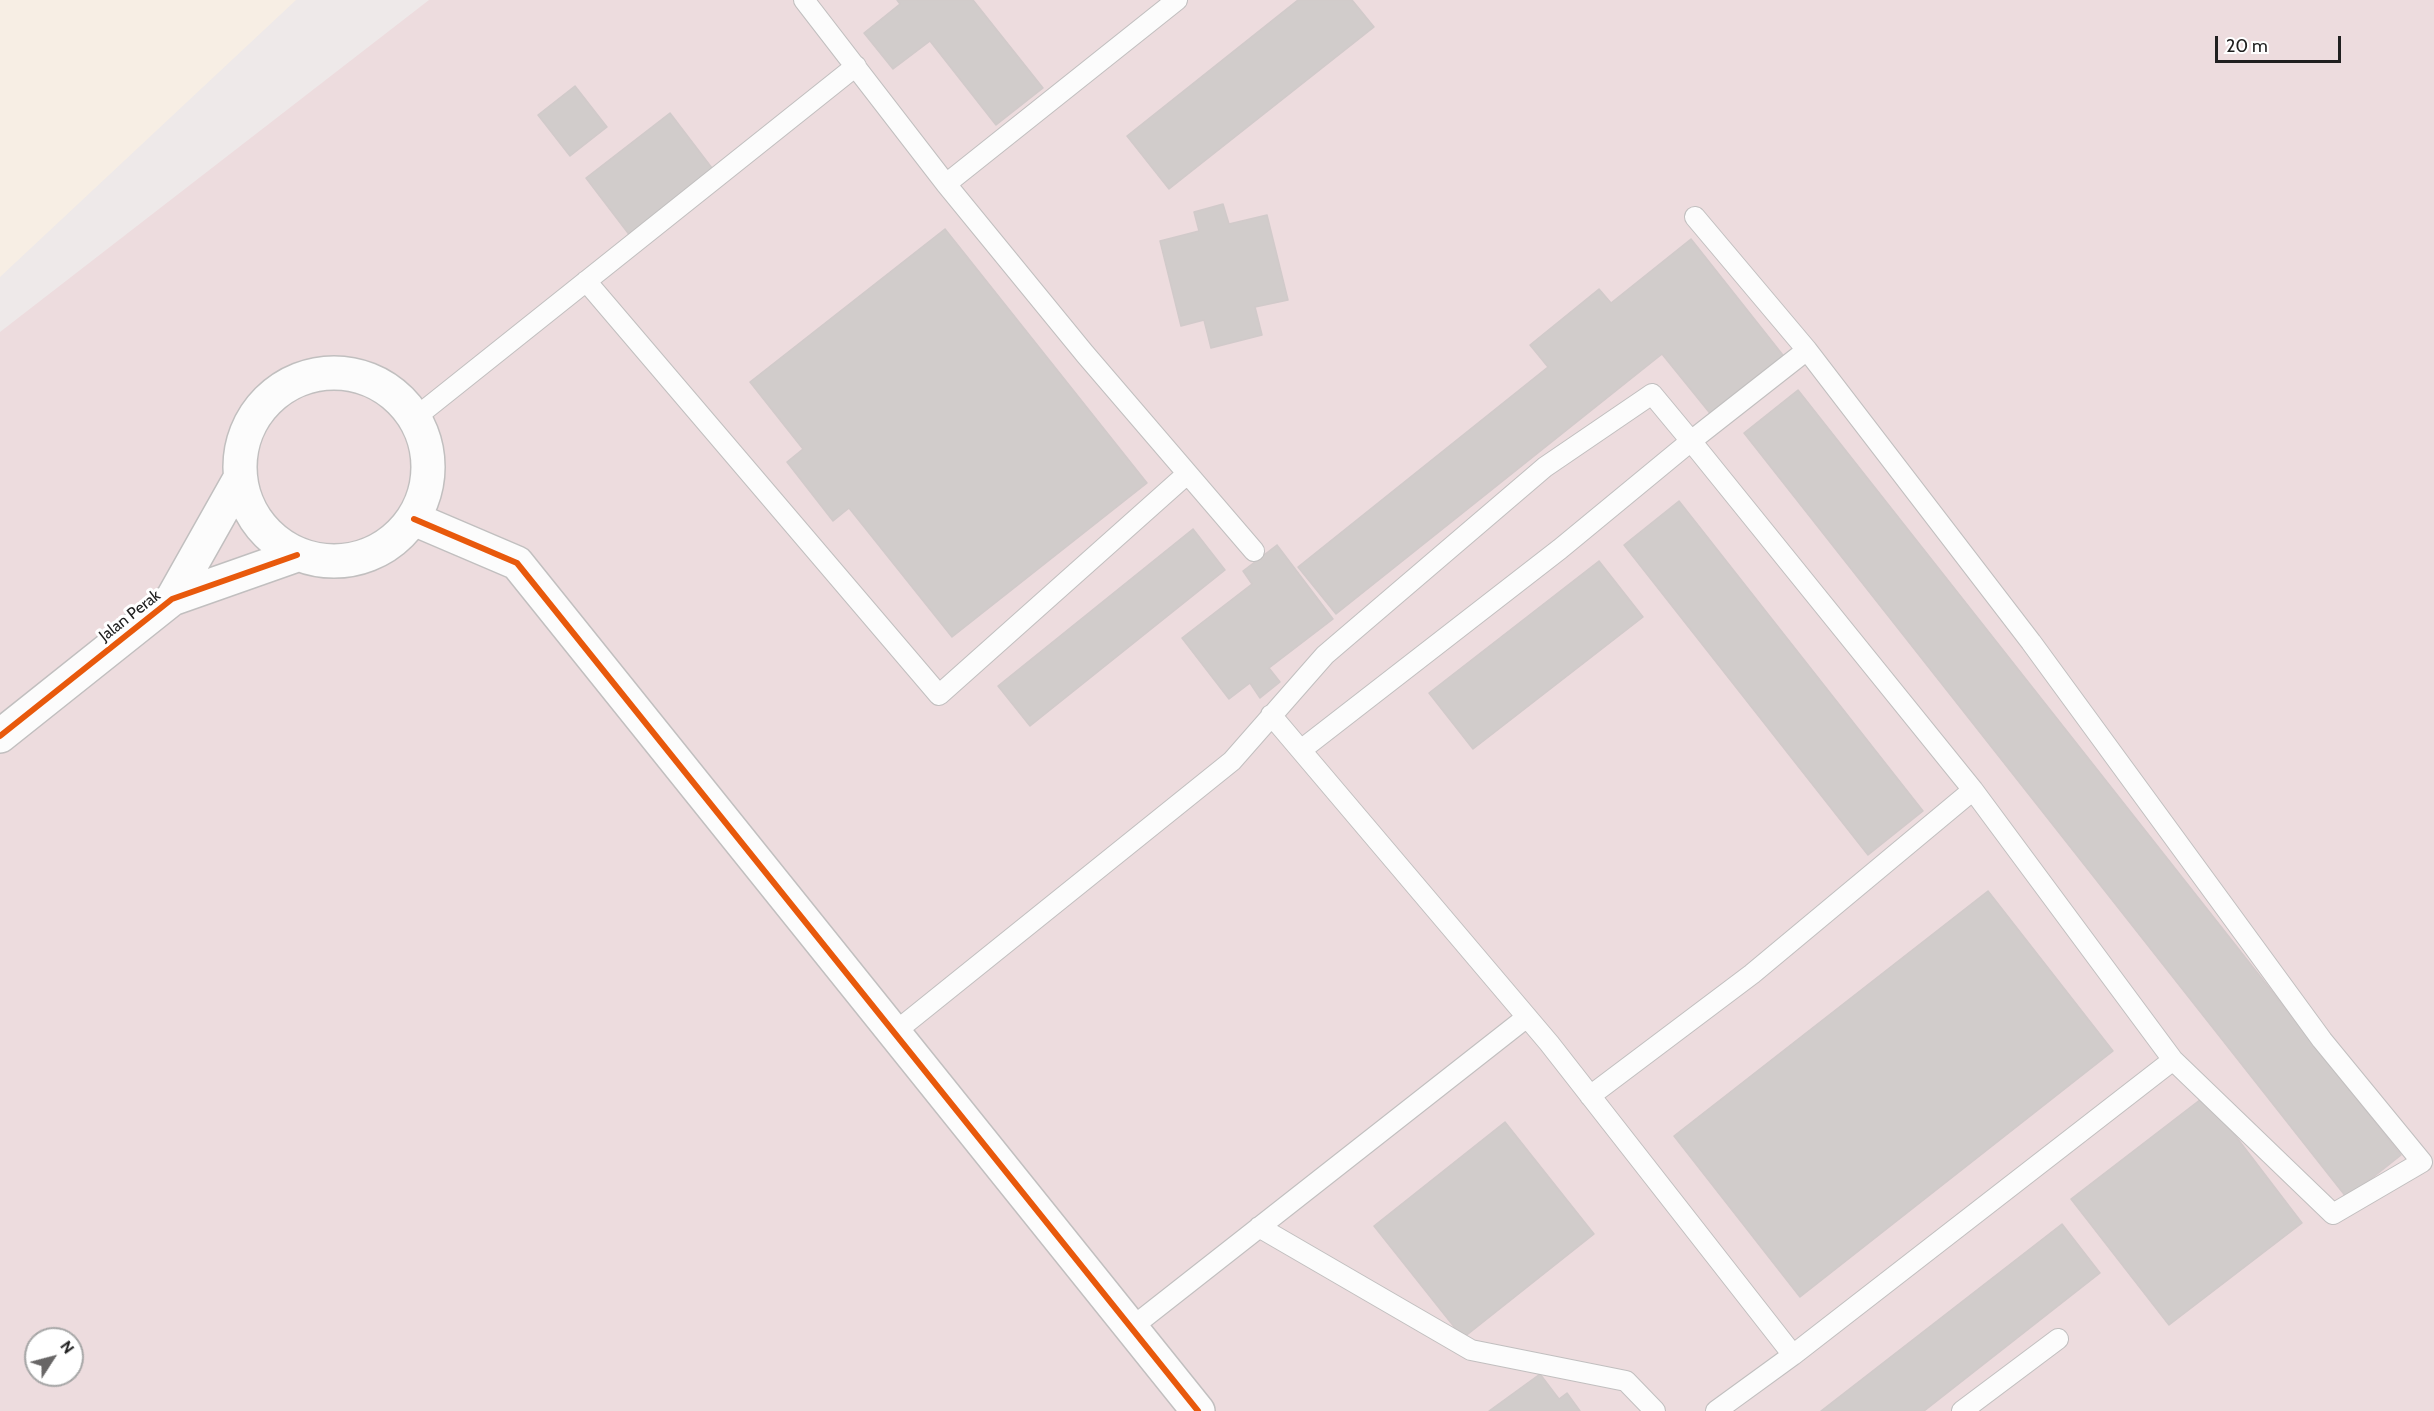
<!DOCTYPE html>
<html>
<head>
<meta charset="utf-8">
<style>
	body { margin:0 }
	#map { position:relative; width:2434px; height:1411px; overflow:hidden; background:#eee9e9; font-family:Cabin,sans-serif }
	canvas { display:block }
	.north { position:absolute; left:24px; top:1327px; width:60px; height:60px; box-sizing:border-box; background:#fff; border:2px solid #a6a6a6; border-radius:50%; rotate:54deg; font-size:16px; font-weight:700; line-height:24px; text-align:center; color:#202020 }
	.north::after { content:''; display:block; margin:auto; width:21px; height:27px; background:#686666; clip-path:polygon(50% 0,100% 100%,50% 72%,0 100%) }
	.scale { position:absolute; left:2215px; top:36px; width:126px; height:27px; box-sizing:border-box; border:3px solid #202020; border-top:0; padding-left:8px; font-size:18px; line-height:21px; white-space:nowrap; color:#202020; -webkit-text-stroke:4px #fff; paint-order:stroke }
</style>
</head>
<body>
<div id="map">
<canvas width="2434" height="1411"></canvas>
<div class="north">N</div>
<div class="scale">20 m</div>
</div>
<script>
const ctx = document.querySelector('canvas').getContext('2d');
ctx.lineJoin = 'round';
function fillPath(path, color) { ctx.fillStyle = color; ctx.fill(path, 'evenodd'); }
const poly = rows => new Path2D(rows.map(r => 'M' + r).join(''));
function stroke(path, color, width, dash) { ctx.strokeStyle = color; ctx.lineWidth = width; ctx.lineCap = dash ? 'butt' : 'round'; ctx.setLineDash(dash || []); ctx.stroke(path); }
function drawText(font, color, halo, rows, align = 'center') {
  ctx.font = font + ' Cabin,sans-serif'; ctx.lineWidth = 6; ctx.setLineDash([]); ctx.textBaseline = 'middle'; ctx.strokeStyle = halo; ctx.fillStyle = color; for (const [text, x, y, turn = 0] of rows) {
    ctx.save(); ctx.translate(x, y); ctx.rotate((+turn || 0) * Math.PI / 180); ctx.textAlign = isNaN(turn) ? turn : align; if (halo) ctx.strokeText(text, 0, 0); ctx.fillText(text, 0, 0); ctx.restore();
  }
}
fillPath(poly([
	[0,0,296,0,0,277]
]), '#f7eee4');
fillPath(poly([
	[429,0,2434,0,2434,1411,0,1411,0,332],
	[36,1339,72,1339,72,1375,36,1375]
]), '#eddcde');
const building = poly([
	[897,0,973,0,1043,88,996,125,930,41,893,69,864,33,900,4,897,0],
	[1298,0,1352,0,1374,27,1169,189,1127,136,1298,0],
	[575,86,607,127,570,156,538,115,575,86],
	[670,113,715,172,631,237,586,178,670,113],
	[1223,204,1229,224,1267,215,1288,300,1255,307,1262,335,1211,348,1204,320,1181,326,1160,241,1199,231,1194,212,1223,204],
	[945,229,1147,483,952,637,849,508,833,521,787,462,803,449,750,382,945,229],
	[1691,239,1786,359,1713,417,1662,354,1336,614,1298,567,1548,367,1530,345,1599,289,1611,303,1691,239],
	[1798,390,2401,1155,2347,1198,1744,433,1798,390],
	[1679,501,1923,811,1868,855,1624,545,1679,501],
	[1193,529,1225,570,1030,726,998,686,1193,529],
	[1277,545,1333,619,1269,668,1280,682,1260,698,1250,683,1229,699,1182,638,1252,584,1243,571,1277,545],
	[1599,561,1643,617,1473,749,1429,693,1599,561],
	[1988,891,2113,1051,1800,1297,1674,1136,1988,891],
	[2205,1096,2302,1223,2169,1325,2071,1199,2205,1096],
	[1505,1122,1594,1234,1463,1338,1374,1226,1505,1122],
	[2062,1224,2100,1273,1924,1411,1821,1411,2062,1224],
	[1540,1374,1559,1399,1567,1393,1580,1411,1489,1411,1540,1374]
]);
fillPath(building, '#d1cccb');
stroke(building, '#d1caca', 1.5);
const service = poly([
	[804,0,946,184,1085,354,1254,551],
	[946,184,1177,0],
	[1695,217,1807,350],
	[586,281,939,695,1187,474],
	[416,417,856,66],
	[1271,715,1549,1043,1793,1355],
	[895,1032,1232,761,1325,655,1545,467,1652,394,1691,441,1973,790,2173,1060,2333,1214,2422,1162,2322,1040,2031,642,1807,350,1691,441,1560,549,1301,750],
	[1590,1096,1752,974,1973,790],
	[1259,1227,1471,1350,1626,1381,1655,1411],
	[1131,1328,1527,1017],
	[1716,1411,1793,1355,2173,1060],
	[1962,1411,2058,1339]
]);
const minor = poly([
	'240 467a94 94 0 1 1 188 0a94 94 0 1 1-188 0Z',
	[414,519,517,563,1198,1411],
	[172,599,239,480],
	[0,736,172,599,297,555]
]);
stroke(service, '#c1bfbf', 22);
stroke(minor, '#c1bfbf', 36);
stroke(service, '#fcfcfc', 20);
stroke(minor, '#fcfcfc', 33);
stroke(poly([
	[414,519,517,563,1198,1411],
	[0,736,172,599,297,555]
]), '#e8590c', 6);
drawText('16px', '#202020', '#fff', [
	["Jalan Perak",130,616,-38]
]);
</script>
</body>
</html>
